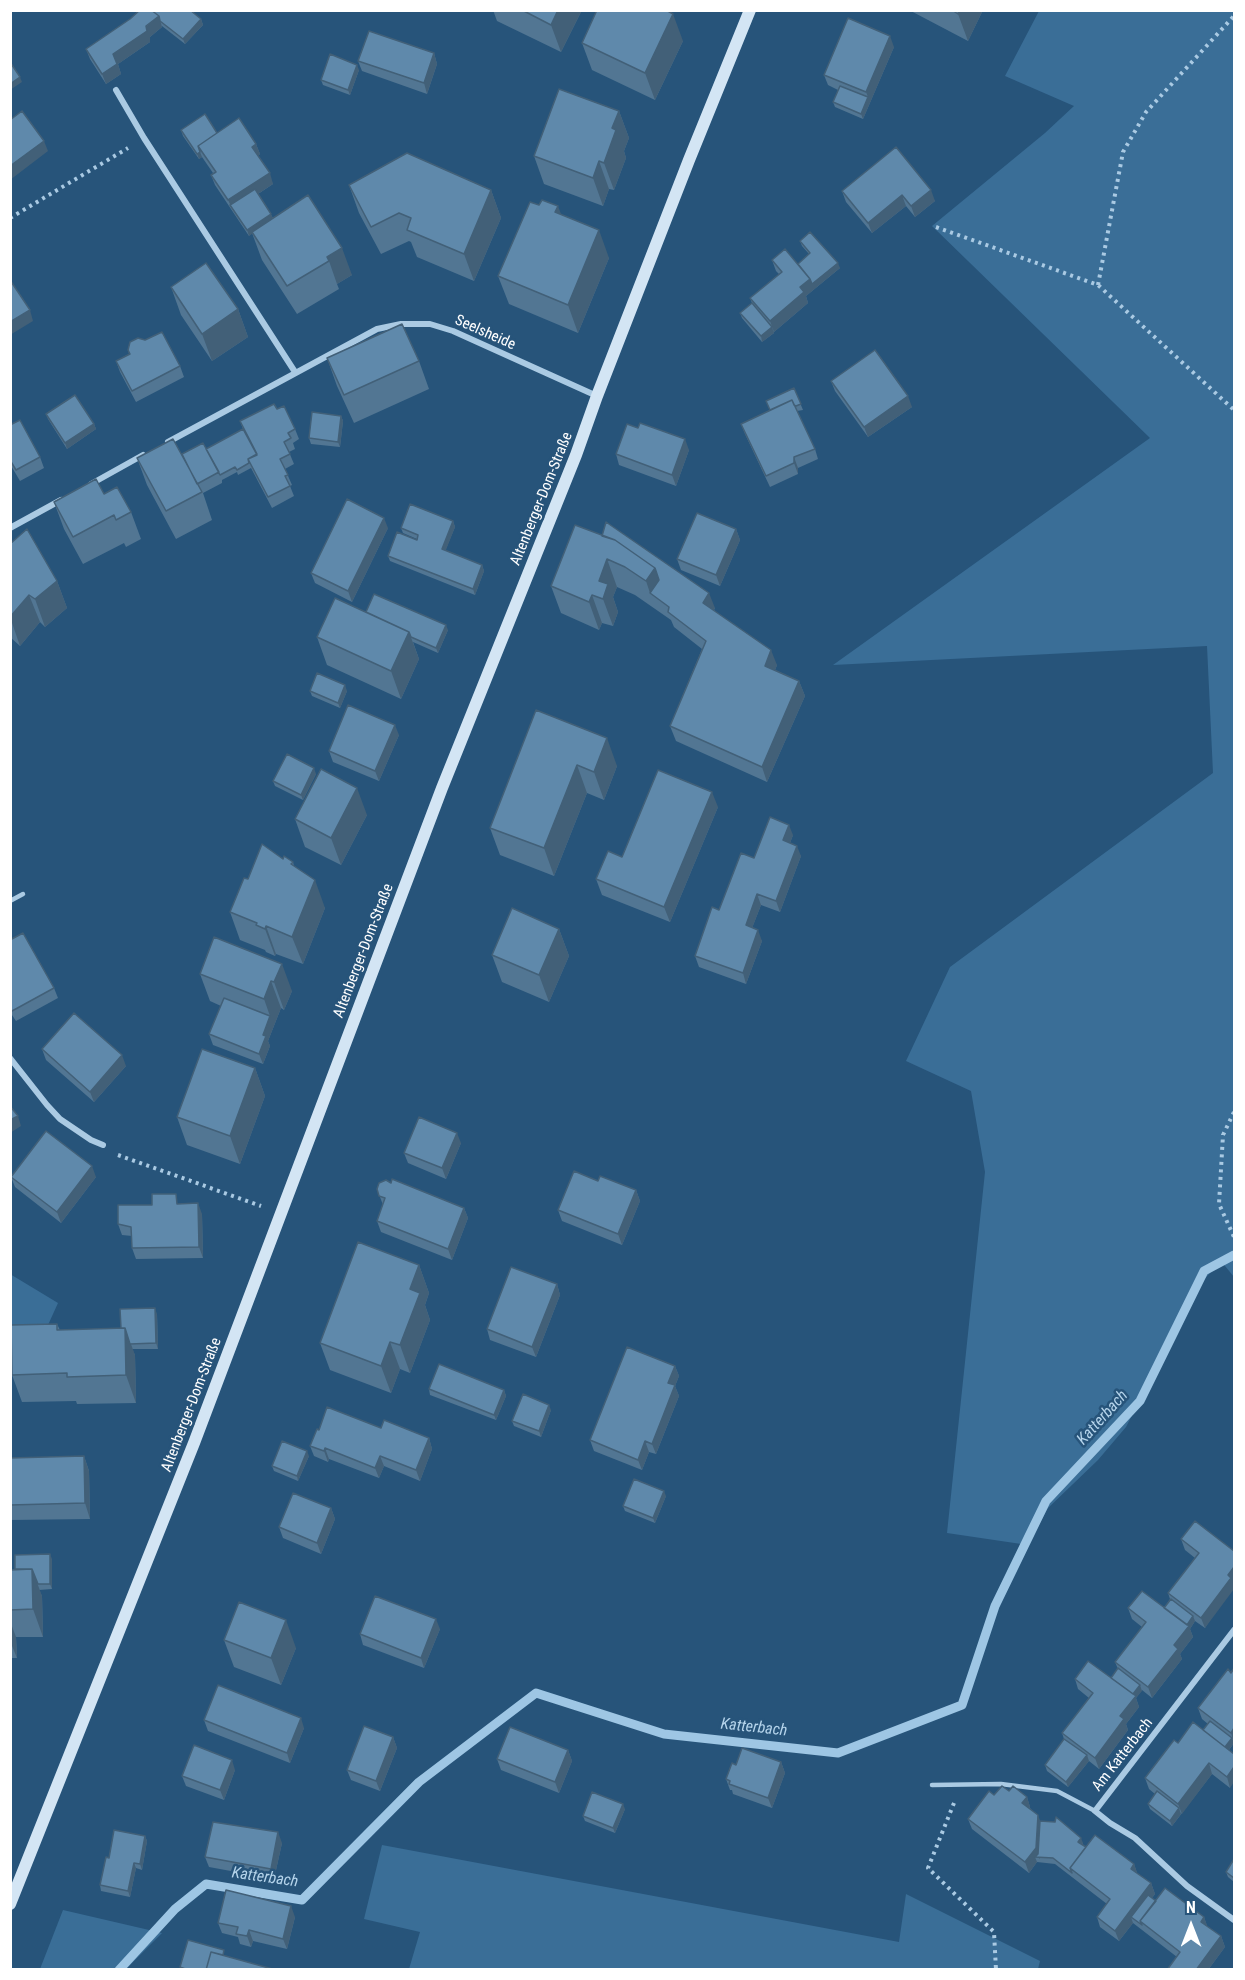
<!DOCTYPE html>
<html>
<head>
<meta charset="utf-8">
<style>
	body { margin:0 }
	#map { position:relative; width:1245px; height:1980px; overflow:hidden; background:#27547a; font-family:"Roboto Condensed",sans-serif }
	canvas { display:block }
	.frame { position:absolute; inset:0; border:12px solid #fff; pointer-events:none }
	.north { position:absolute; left:1161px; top:1896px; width:60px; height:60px; -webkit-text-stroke:4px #27547a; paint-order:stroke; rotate:0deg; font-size:16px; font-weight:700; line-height:24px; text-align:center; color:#fff }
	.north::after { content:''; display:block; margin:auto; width:21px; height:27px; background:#fff; clip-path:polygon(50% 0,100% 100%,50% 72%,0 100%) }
</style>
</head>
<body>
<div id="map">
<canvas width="1245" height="1980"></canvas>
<div class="frame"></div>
<div class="north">N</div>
</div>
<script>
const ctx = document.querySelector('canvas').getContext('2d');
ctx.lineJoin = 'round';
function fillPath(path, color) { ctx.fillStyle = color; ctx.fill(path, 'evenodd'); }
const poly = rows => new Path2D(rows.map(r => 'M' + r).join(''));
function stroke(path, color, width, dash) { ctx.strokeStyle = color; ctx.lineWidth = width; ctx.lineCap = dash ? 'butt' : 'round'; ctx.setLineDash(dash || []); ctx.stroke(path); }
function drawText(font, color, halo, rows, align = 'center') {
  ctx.font = font + ' "Roboto Condensed",sans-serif'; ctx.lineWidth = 5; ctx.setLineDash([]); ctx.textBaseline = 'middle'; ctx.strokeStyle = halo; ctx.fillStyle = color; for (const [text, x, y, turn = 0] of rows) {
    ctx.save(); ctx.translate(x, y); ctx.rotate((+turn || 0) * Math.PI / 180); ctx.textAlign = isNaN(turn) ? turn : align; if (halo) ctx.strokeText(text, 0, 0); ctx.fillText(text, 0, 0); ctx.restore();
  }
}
fillPath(poly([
	[1039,11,1234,11,1234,1277,1221,1261,1199,1285,1126,1427,1098,1460,1048,1508,1028,1545,947,1533,985,1172,971,1091,906,1061,950,967,1213,773,1207,646,833,665,1150,438,932,226,1045,133,1074,106,1005,76],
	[10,1274,58,1303,43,1336,14,1353,11,1353],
	[382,1845,899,1942,906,1894,1040,1961,1038,1969,409,1969,420,1932,364,1919],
	[63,1910,162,1933,126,1969,40,1969]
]), '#3a6e97');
stroke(poly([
	[119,1970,175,1909,206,1884,302,1900,419,1782,536,1693,664,1734,838,1753,962,1705,995,1606,1046,1501,1140,1401,1204,1271,1234,1255]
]), '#9ec6e4', 9);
stroke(poly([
	[10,218,128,148],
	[936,227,1098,285,1234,410],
	[1098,285,1123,152,1146,112,1234,16],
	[1234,1112,1223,1135,1219,1204,1234,1237],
	[118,1155,261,1206],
	[954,1803,928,1868,994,1932,996,1970]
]), '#aacae3', 4, [3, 4.5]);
stroke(poly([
	[10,901,23,894],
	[932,1785,1001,1784,1057,1791,1095,1811]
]), '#aacae3', 4.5);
stroke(poly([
	[116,90,144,138,295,372],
	[168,442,377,329,401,324,430,324,453,331,597,396],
	[91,484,143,455],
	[10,528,61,500],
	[10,1058,47,1105,60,1119,91,1140,103,1145],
	[1234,1630,1095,1811,1110,1823,1135,1838,1187,1886,1234,1920]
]), '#aacae3', 6);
stroke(poly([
	[10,1904,194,1443,442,788,576,455,597,396,689,160,750,10]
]), '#d3e5f4', 12);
fillPath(poly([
	[493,10,582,10,561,52,497,21],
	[909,10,983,10,968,41],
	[130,19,201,19,203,25,185,44,162,26,162,27,150,37,150,42,118,64,121,74,106,84,90,59,86,49],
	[683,41,655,100,592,70,582,43],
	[894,47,863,119,835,107,833,102,838,90,828,85,824,75],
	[434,53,437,64,427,94,362,71,358,61],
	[359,70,350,95,323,85,321,80],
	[619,111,629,138,624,151,626,158,614,190,609,189,603,206,544,184,534,156],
	[181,130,217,133,256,144,260,154,258,156,273,184,258,194,273,218,352,275,337,284,339,289,297,314,262,260,252,233,249,236,215,185,211,175,213,173,202,157,199,159,183,136],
	[896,147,935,201,915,217,906,206,872,233,846,202,842,191],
	[349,185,491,190,501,218,474,281,417,257,411,242,409,241,381,254,359,213],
	[561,215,609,258,578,333,509,304,498,276],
	[800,241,840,268,806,296,808,303,774,332,773,331,774,333,762,342,742,318,740,313,752,303,750,298,779,274,776,271,772,260,798,264,809,254,802,246],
	[171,287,238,309,248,337,212,361,181,315],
	[128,350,180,366,184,377,136,402,120,372,116,361,129,354],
	[327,358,419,361,429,389,354,423,337,386],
	[831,381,912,407,868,437,835,391],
	[794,388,803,410,797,411,815,449,818,459,798,468,798,474,770,487,745,434,741,424,770,410],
	[277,409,295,429,299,439,293,443,295,449,289,452,294,464,285,469,292,485,290,486,294,496,272,508,251,468,238,475,237,472,222,480,222,483,203,493,212,520,176,539,147,485,137,458,182,454,206,449,243,429,240,421],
	[46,414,94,424,96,429,67,449,48,419],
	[341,416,343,421,340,447,311,444,309,438],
	[10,425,40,457,44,468,20,481,10,464],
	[638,428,689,450,676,486,619,465,616,454],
	[104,494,131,512,141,539,126,547,124,543,83,564,64,529,54,502],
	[453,521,455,527,445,551,482,565,484,571,475,595,390,561,388,556,417,540,417,539,403,533,401,528],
	[575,525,715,608,714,610,777,665,775,670,799,681,805,696,767,782,676,741,670,726,702,649,674,627,671,620,635,595,617,587,613,597,618,612,613,626,602,623,599,630,561,613,551,586],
	[388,528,352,602,315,583,311,573],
	[736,529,740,540,720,586,681,570,677,559],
	[10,544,57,581,67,608,45,627,40,622,20,646,10,637],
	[366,612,448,630,438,653,413,642,419,659,401,699,327,665,317,637],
	[310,691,347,691,340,708,312,696],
	[536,710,617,766,604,800,587,793,554,876,500,855,490,828],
	[399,735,379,781,333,762,329,751],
	[316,774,303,800,275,786,273,781],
	[718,807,670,922,602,895,596,879,622,857],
	[367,815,341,865,305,847,295,819],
	[793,835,790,843,801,856,780,912,761,905,752,928,762,941,746,984,699,967,695,956,719,910,754,858],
	[283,859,293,862,294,866,325,908,303,964,276,954,275,956,266,952,265,950,240,940,230,912],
	[559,929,569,956,549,1002,502,982,492,955],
	[214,937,292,991,284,1010,281,1008,268,1041,270,1046,263,1064,213,1045,209,1034,221,1006,210,1001,200,974],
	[10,940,54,988,58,998,16,1021,10,1012],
	[42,1049,126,1066,94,1102,46,1060],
	[255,1068,265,1096,240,1164,187,1145,177,1117],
	[461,1143,446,1179,408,1163,404,1153],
	[11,1177,96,1177,61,1223,15,1187],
	[598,1181,636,1190,640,1201,622,1245,562,1221,558,1210],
	[391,1183,464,1208,468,1218,452,1260,381,1232,377,1221,383,1205,377,1189],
	[180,1204,202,1214,203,1258,136,1259,132,1248,132,1236,122,1235,118,1224],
	[419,1265,429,1293,425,1305,430,1320,410,1373,400,1369,391,1393,330,1370,320,1343],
	[557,1284,560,1295,536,1357,490,1340,487,1329],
	[157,1314,158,1349,132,1349,135,1355,136,1403,77,1404,76,1401,22,1402,12,1375,57,1324,60,1330,121,1328],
	[675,1366,679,1376,675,1386,679,1396,656,1454,649,1452,642,1470,594,1451,590,1440],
	[429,1389,504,1390,506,1396,496,1420,430,1395],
	[551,1410,541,1437,514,1426,512,1421],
	[381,1428,429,1438,432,1449,420,1481,384,1466,379,1478,329,1459,328,1462,314,1456,310,1446,319,1430],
	[84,1456,89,1471,90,1519,10,1520,10,1458],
	[309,1456,298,1481,274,1471,272,1466],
	[666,1496,655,1523,625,1511,623,1506],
	[331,1508,335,1519,321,1554,283,1538,279,1527],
	[1195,1521,1233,1584,1205,1628,1195,1621,1190,1629,1193,1637,1180,1654,1182,1659,1152,1698,1142,1690,1136,1698,1139,1707,1126,1724,1128,1730,1099,1769,1089,1761,1068,1787,1047,1771,1045,1765,1064,1739,1062,1733,1089,1698,1078,1689,1075,1679,1111,1678,1118,1669,1115,1662,1142,1627,1132,1619,1128,1608,1164,1608,1170,1599,1168,1593,1195,1558,1185,1550,1181,1539],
	[52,1559,52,1589,39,1590,42,1596,43,1637,16,1637,17,1658,10,1658,10,1570,15,1569],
	[440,1629,424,1668,363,1645,360,1634],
	[224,1640,296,1648,281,1685,234,1667],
	[1234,1668,1234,1743,1229,1750,1230,1788,1212,1774,1172,1826,1150,1809,1148,1804,1155,1794,1149,1789,1145,1778,1178,1743,1203,1730,1208,1724,1202,1719,1198,1708],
	[204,1720,304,1728,290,1763,208,1731],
	[393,1737,397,1748,380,1791,351,1780,347,1770],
	[568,1750,572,1761,559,1793,501,1770,497,1759],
	[781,1762,785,1773,772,1808,733,1794,732,1790,730,1790,726,1779,736,1765],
	[235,1770,224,1800,186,1786,182,1776],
	[1009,1791,1027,1797,1030,1807,1030,1808,1040,1821,1083,1843,1082,1845,1086,1847,1134,1864,1137,1873,1151,1883,1155,1894,1152,1898,1156,1901,1204,1917,1207,1926,1221,1936,1225,1947,1208,1970,1167,1970,1177,1957,1133,1923,1119,1941,1100,1927,1097,1917,1107,1904,1055,1864,1037,1862,1029,1873,972,1829,968,1819,994,1795],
	[625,1809,615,1833,585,1821,583,1816],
	[145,1836,147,1841,142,1870,136,1868,130,1897,101,1891,100,1885,109,1858],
	[282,1843,274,1879,209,1867,205,1857],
	[1234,1859,1234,1882,1228,1877,1226,1872],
	[295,1917,287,1949,253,1941,251,1947,240,1944,238,1937,222,1933,218,1923]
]), '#527693');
fillPath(poly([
	[558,10,582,10,561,52,551,25],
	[959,10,983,10,968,41,958,14],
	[673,14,683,41,655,100,645,73],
	[159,16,162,27,150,37,150,42,118,64,121,74,106,84,102,74,113,54],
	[201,19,203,25,185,44,183,39],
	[890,36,894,47,863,119,861,114,868,97,866,92],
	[434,53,437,64,427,94,424,83],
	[357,65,359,70,350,95,348,90],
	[20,77,22,82,10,90,10,84],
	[619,111,629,138,624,151,626,158,614,190,604,163,612,128],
	[44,141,48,151,10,180,10,166],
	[256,144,260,154,256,158,252,147],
	[200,152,202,157,199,159,197,154],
	[599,161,609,189,603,206,593,178],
	[270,173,273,184,233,210,228,200],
	[491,190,501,218,474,281,464,254],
	[931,190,935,201,915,217,911,206],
	[902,195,906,206,872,233,868,223],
	[558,206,568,233,555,212],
	[271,214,273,219,249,236,247,230],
	[599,230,609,258,578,333,568,305],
	[342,248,352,275,337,284,329,261,327,257],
	[838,263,840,268,806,296,808,303,774,332,770,321,800,287,810,279],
	[238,309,248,337,212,361,202,334],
	[30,310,33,321,10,335,10,322],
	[772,327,774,333,762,342,761,336],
	[908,396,912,407,868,437,864,427],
	[341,416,343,421,340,447,338,442],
	[94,424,96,429,67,449,65,443],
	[685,439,689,450,676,486,672,475],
	[794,457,798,468,798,474,794,463],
	[384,518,388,528,352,602,348,591],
	[453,521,455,527,444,555,442,549],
	[736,529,740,540,720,586,716,575],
	[607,559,617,587,613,597,618,612,613,626,603,599,599,581],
	[482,565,484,571,475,595,473,589],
	[655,568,665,596,650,593,646,581],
	[57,581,67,608,45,627,35,599],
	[709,593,715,608,709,618,703,603],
	[29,595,40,622,20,646,10,617],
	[592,595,602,623,599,630,589,602],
	[446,625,448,630,438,653,436,648],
	[409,632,419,659,401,699,391,671],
	[771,650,777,665,771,681,765,666],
	[799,681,805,696,767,782,762,767],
	[345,685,347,691,340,708,338,703],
	[395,725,399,735,379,781,375,771],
	[607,738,617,766,604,800,594,772],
	[577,765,587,793,554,876,544,848],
	[314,768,316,774,303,800,301,795],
	[357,788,367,815,341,865,331,838],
	[712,792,718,807,670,922,664,907],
	[789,825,793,835,787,851,783,840],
	[797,846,801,856,780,912,776,901],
	[315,880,325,908,303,964,292,937],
	[757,894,761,905,749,936,746,925],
	[266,926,276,954,275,956,265,929],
	[559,929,569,956,549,1002,539,975],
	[758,930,762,941,746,984,743,973],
	[282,964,292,991,284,1010,274,982],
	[271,981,281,1008,268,1041,270,1046,263,1064,259,1054,263,1035,270,1016,264,999],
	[122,1055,126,1066,94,1102,90,1092],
	[255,1068,265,1096,240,1164,230,1136],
	[18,1116,21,1126,10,1133,10,1120],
	[457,1133,461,1143,446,1179,442,1168],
	[92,1166,96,1177,61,1223,57,1212],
	[636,1190,640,1201,622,1245,618,1234],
	[198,1203,202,1214,203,1258,199,1247],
	[464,1208,468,1218,452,1260,448,1249],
	[419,1265,429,1293,425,1305,430,1320,410,1373,400,1345,410,1289],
	[557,1284,560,1295,536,1357,532,1347],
	[155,1308,157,1314,158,1349,156,1343],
	[125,1328,135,1355,136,1403,126,1375],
	[390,1342,400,1369,391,1393,381,1366],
	[675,1366,679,1376,675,1386,679,1396,656,1454,652,1444,668,1383],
	[504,1390,506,1396,496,1420,494,1415],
	[549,1405,551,1410,541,1437,539,1431],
	[429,1438,432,1449,420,1481,416,1470],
	[645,1441,649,1452,642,1470,638,1460],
	[325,1448,329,1459,328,1462,324,1451],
	[307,1451,309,1456,298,1481,297,1476],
	[84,1456,89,1471,90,1519,85,1503],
	[380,1456,384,1466,379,1478,375,1468],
	[664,1491,666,1496,655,1523,653,1518],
	[331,1508,335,1519,321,1554,317,1543],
	[50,1554,52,1559,52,1589,50,1584],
	[1234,1567,1234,1582,1233,1584,1234,1589,1205,1628,1201,1618,1228,1575],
	[32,1569,42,1596,43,1637,33,1609],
	[1193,1616,1195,1621,1190,1629,1193,1637,1180,1654,1182,1659,1152,1698,1148,1687,1185,1627],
	[436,1619,440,1629,424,1668,421,1658],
	[286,1620,296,1648,281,1685,271,1658],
	[10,1621,16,1637,17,1658,10,1641],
	[1140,1685,1142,1691,1136,1698,1139,1707,1126,1724,1128,1730,1099,1769,1095,1758,1131,1697],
	[301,1718,304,1728,290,1763,287,1753],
	[1234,1728,1234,1743,1231,1733],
	[393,1737,397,1748,380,1791,376,1781],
	[1232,1738,1234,1743,1225,1755,1224,1749],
	[568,1750,572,1761,559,1793,555,1782],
	[1087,1755,1089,1761,1068,1787,1066,1782],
	[232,1760,235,1770,224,1800,220,1790],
	[781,1762,785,1773,772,1808,768,1798],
	[1209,1763,1212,1774,1182,1814,1178,1804],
	[1234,1767,1234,1782,1230,1788,1227,1777],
	[1027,1797,1030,1807,1026,1813,1022,1803],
	[623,1804,625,1809,615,1833,613,1828],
	[1179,1808,1181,1814,1172,1826,1170,1821],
	[1038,1815,1042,1826,1040,1859,1039,1858,1035,1857,1037,1862,1029,1873,1025,1862],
	[278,1832,282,1843,274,1879,271,1869],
	[145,1836,147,1841,142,1870,140,1864],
	[1081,1838,1083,1843,1080,1847,1078,1842],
	[134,1863,136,1868,130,1897,128,1891],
	[1134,1864,1138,1875,1131,1869],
	[1151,1883,1155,1894,1135,1920,1131,1917,1133,1923,1119,1941,1115,1931],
	[291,1906,295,1917,287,1949,283,1939],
	[1204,1917,1208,1928,1201,1922],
	[249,1930,253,1941,251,1947,247,1936],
	[1221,1936,1225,1947,1208,1970,1196,1970]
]), '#426078');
const building = poly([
	[140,10,151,10,159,16,146,26,147,31,113,54,117,64,102,74,86,49,130,19,140,10],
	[151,10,190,10,201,19,183,39,160,21,159,16,151,10],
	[522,10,558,10,551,25,522,10],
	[597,10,666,10,673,14,645,73,582,43,597,10],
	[952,10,959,10,958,14,952,10],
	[848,18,890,36,866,92,824,75,848,18],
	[369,31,434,53,424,83,358,61,369,31],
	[330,54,357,65,348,90,321,80,330,54],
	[10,62,20,77,10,84,10,62],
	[840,86,868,97,861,114,833,102,840,86],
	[559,89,619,111,612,128,616,130,604,163,599,161,593,178,534,156,559,89],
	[22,111,44,141,10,166,10,120,22,111],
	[205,114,217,133,198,146,200,152,197,154,181,130,205,114],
	[239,118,256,144,252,147,270,173,228,200,211,175,216,172,198,146,239,118],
	[896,147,931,190,911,206,902,195,868,223,842,191,896,147],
	[407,153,491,190,464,254,407,230,411,218,399,213,371,227,349,185,407,153],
	[255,189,271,214,247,230,230,205,255,189],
	[308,195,342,248,327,257,329,261,287,286,252,232,308,195],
	[542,200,558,206,555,212,599,230,568,305,498,276,530,202,539,205,542,200],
	[810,232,838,263,812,284,810,279,798,264,810,253,800,241,810,232],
	[785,249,810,279,800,287,804,292,770,321,750,298,782,272,772,260,785,249],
	[206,263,238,309,202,334,171,287,206,263],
	[10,280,30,310,10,322,10,280],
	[752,303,772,327,761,336,740,313,752,303],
	[402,324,419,361,344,395,327,358,402,324],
	[162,332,180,366,132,391,116,361,130,354,128,350,130,342,138,338,145,340,162,332],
	[875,350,908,396,864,427,831,381,875,350],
	[794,388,801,404,796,406,794,405,792,400,770,410,766,401,794,388],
	[75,395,94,424,65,443,46,414,75,395],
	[792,400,815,449,794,457,794,463,766,476,741,424,792,400],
	[274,404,277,409,284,406,295,429,288,433,291,438,284,442,290,454,280,459,288,475,285,476,290,486,268,497,248,459,257,454,240,421,274,404],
	[312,412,341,416,338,442,309,438,312,412],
	[20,420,40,457,16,470,10,460,10,425,20,420],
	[640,423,685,439,672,475,616,454,627,424,638,428,640,423],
	[243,429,257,455,248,459,249,463,237,470,235,467,220,475,206,449,243,429],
	[173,439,202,492,166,511,137,458,173,439],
	[203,443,219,472,197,484,182,454,203,443],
	[96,479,104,494,117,487,131,512,116,520,114,515,73,537,54,502,96,479],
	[347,499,384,518,348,591,311,573,347,499],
	[410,504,453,521,442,549,482,565,473,589,388,556,397,532,417,540,418,535,401,528,410,504],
	[697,513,736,529,716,575,677,559,697,513],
	[606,522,709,593,703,603,771,650,765,666,799,681,762,767,670,726,706,641,668,612,669,607,650,593,659,580,655,568,615,540,602,536,606,522],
	[575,525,615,540,655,568,646,581,625,567,607,559,599,581,608,584,603,599,592,595,589,602,551,586,575,525],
	[27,529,57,581,35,599,29,595,10,617,10,544,27,529],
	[374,594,446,625,436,648,411,637,409,632,366,612,374,594],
	[335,598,409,632,391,671,317,637,335,598],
	[317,673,345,685,338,703,310,691,317,673],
	[348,705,395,725,375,771,329,751,348,705],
	[536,710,607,738,594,772,577,765,544,848,490,828,536,710],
	[287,754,314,768,301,795,273,781,287,754],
	[321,769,357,788,331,838,295,819,321,769],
	[658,770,712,792,664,907,596,879,608,851,622,857,658,770],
	[770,817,789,825,783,840,797,846,776,901,757,894,746,925,758,930,743,973,695,956,712,907,719,910,741,853,754,858,770,817],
	[262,844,283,859,284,856,293,862,291,864,315,880,292,937,266,926,265,929,256,925,257,923,230,912,244,878,248,879,262,844],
	[512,908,559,929,539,975,492,955,512,908],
	[23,933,54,988,12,1011,10,1008,10,940,23,933],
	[214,937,282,964,274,982,271,981,264,999,200,974,214,937],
	[224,998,270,1016,263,1035,266,1036,259,1054,209,1034,224,998],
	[74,1013,122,1055,90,1092,42,1049,74,1013],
	[202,1049,255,1068,230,1136,177,1117,202,1049],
	[10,1106,18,1116,10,1120,10,1106],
	[419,1117,457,1133,442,1168,404,1153,419,1117],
	[46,1131,92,1166,57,1212,11,1177,46,1131],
	[574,1171,598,1181,600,1176,636,1190,618,1234,558,1210,574,1171],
	[392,1179,464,1208,448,1249,377,1221,385,1198,379,1196,377,1189,379,1183,386,1180,391,1183,392,1179],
	[152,1194,176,1194,177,1204,198,1203,199,1247,132,1248,131,1227,118,1224,118,1205,152,1205,152,1194],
	[358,1242,419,1265,410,1289,420,1293,400,1345,390,1342,381,1366,320,1343,358,1242],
	[511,1267,557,1284,532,1347,487,1329,511,1267],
	[155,1308,156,1343,130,1344,125,1328,121,1328,120,1309,155,1308],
	[57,1324,57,1330,125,1328,126,1375,67,1377,67,1373,12,1375,11,1325,57,1324],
	[627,1347,675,1366,668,1383,675,1385,663,1416,652,1444,645,1441,638,1460,590,1440,627,1347],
	[439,1364,504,1390,494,1415,429,1389,439,1364],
	[523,1394,549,1405,539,1431,512,1421,523,1394],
	[327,1407,381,1428,384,1420,429,1438,416,1470,380,1456,375,1468,325,1448,324,1451,310,1446,317,1429,319,1430,327,1407],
	[282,1441,307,1451,297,1476,272,1466,282,1441],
	[84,1456,85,1503,10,1505,10,1458,84,1456],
	[634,1479,664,1491,653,1518,623,1506,634,1479],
	[293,1493,331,1508,317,1543,279,1527,293,1493],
	[1195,1521,1234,1551,1234,1567,1228,1575,1231,1578,1201,1618,1168,1593,1199,1553,1181,1539,1195,1521],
	[50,1554,50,1584,38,1584,32,1569,15,1569,15,1555,50,1554],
	[32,1569,33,1609,10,1610,10,1570,32,1569],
	[1142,1591,1189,1626,1174,1645,1178,1649,1148,1687,1115,1662,1146,1622,1128,1608,1142,1591],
	[375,1596,436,1619,421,1658,360,1634,375,1596],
	[1171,1599,1193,1616,1187,1625,1164,1608,1171,1599],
	[239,1602,286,1620,271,1658,224,1640,239,1602],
	[1088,1661,1136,1696,1120,1716,1124,1719,1095,1758,1062,1733,1093,1693,1075,1679,1088,1661],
	[1118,1668,1140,1685,1133,1694,1111,1678,1118,1668],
	[1234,1668,1234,1728,1231,1733,1198,1708,1228,1669,1231,1673,1234,1668],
	[218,1685,301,1718,287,1753,204,1720,218,1685],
	[1210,1721,1232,1738,1225,1747,1203,1730,1210,1721],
	[1193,1722,1234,1754,1234,1767,1227,1777,1209,1763,1178,1804,1145,1778,1174,1740,1178,1743,1193,1722],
	[364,1726,393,1737,376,1781,347,1770,364,1726],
	[510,1727,568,1750,555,1782,497,1759,510,1727],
	[1064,1739,1087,1755,1066,1782,1045,1765,1064,1739],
	[194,1745,232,1760,220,1790,182,1776,194,1745],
	[742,1748,781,1762,768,1798,729,1784,730,1781,726,1779,732,1763,736,1765,742,1748],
	[1002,1786,1009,1791,1013,1786,1027,1797,1022,1803,1038,1815,1036,1848,1025,1862,968,1819,989,1791,994,1795,1002,1786],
	[1157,1791,1179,1808,1170,1821,1148,1804,1157,1791],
	[592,1792,623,1804,613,1828,583,1816,592,1792],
	[1056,1817,1081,1838,1078,1842,1086,1847,1070,1868,1072,1873,1053,1858,1035,1857,1038,1854,1040,1821,1055,1822,1056,1817],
	[213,1822,278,1832,271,1869,205,1857,213,1822],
	[114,1830,145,1836,140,1864,134,1863,128,1891,100,1885,106,1857,109,1858,114,1830],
	[1095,1835,1134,1864,1131,1869,1151,1883,1115,1931,1097,1917,1110,1899,1070,1868,1095,1835],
	[1234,1859,1234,1878,1226,1872,1234,1859],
	[1165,1888,1204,1917,1201,1922,1221,1936,1196,1970,1167,1970,1180,1952,1140,1921,1165,1888],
	[226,1890,291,1906,283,1939,249,1930,247,1936,236,1934,238,1927,218,1923,226,1890],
	[1148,1895,1156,1901,1140,1921,1142,1925,1131,1917,1148,1895],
	[188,1940,224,1950,223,1955,211,1952,206,1970,188,1970,180,1967,188,1940],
	[211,1952,276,1970,206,1970,211,1952]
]);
fillPath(building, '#5f89ab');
stroke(building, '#426078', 1.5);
drawText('15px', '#fff', '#27547a', [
	["Seelsheide",485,333,24],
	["Altenberger-Dom-Straße",542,499,-68],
	["Altenberger-Dom-Straße",364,951,-69],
	["Altenberger-Dom-Straße",192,1405,-69],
	["Am Katterbach",1123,1755,-52]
]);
drawText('italic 16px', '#b5d4eb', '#27547a', [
	["Katterbach",1103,1418,-48],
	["Katterbach",754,1728,6],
	["Katterbach",265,1878,8]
]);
</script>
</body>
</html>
